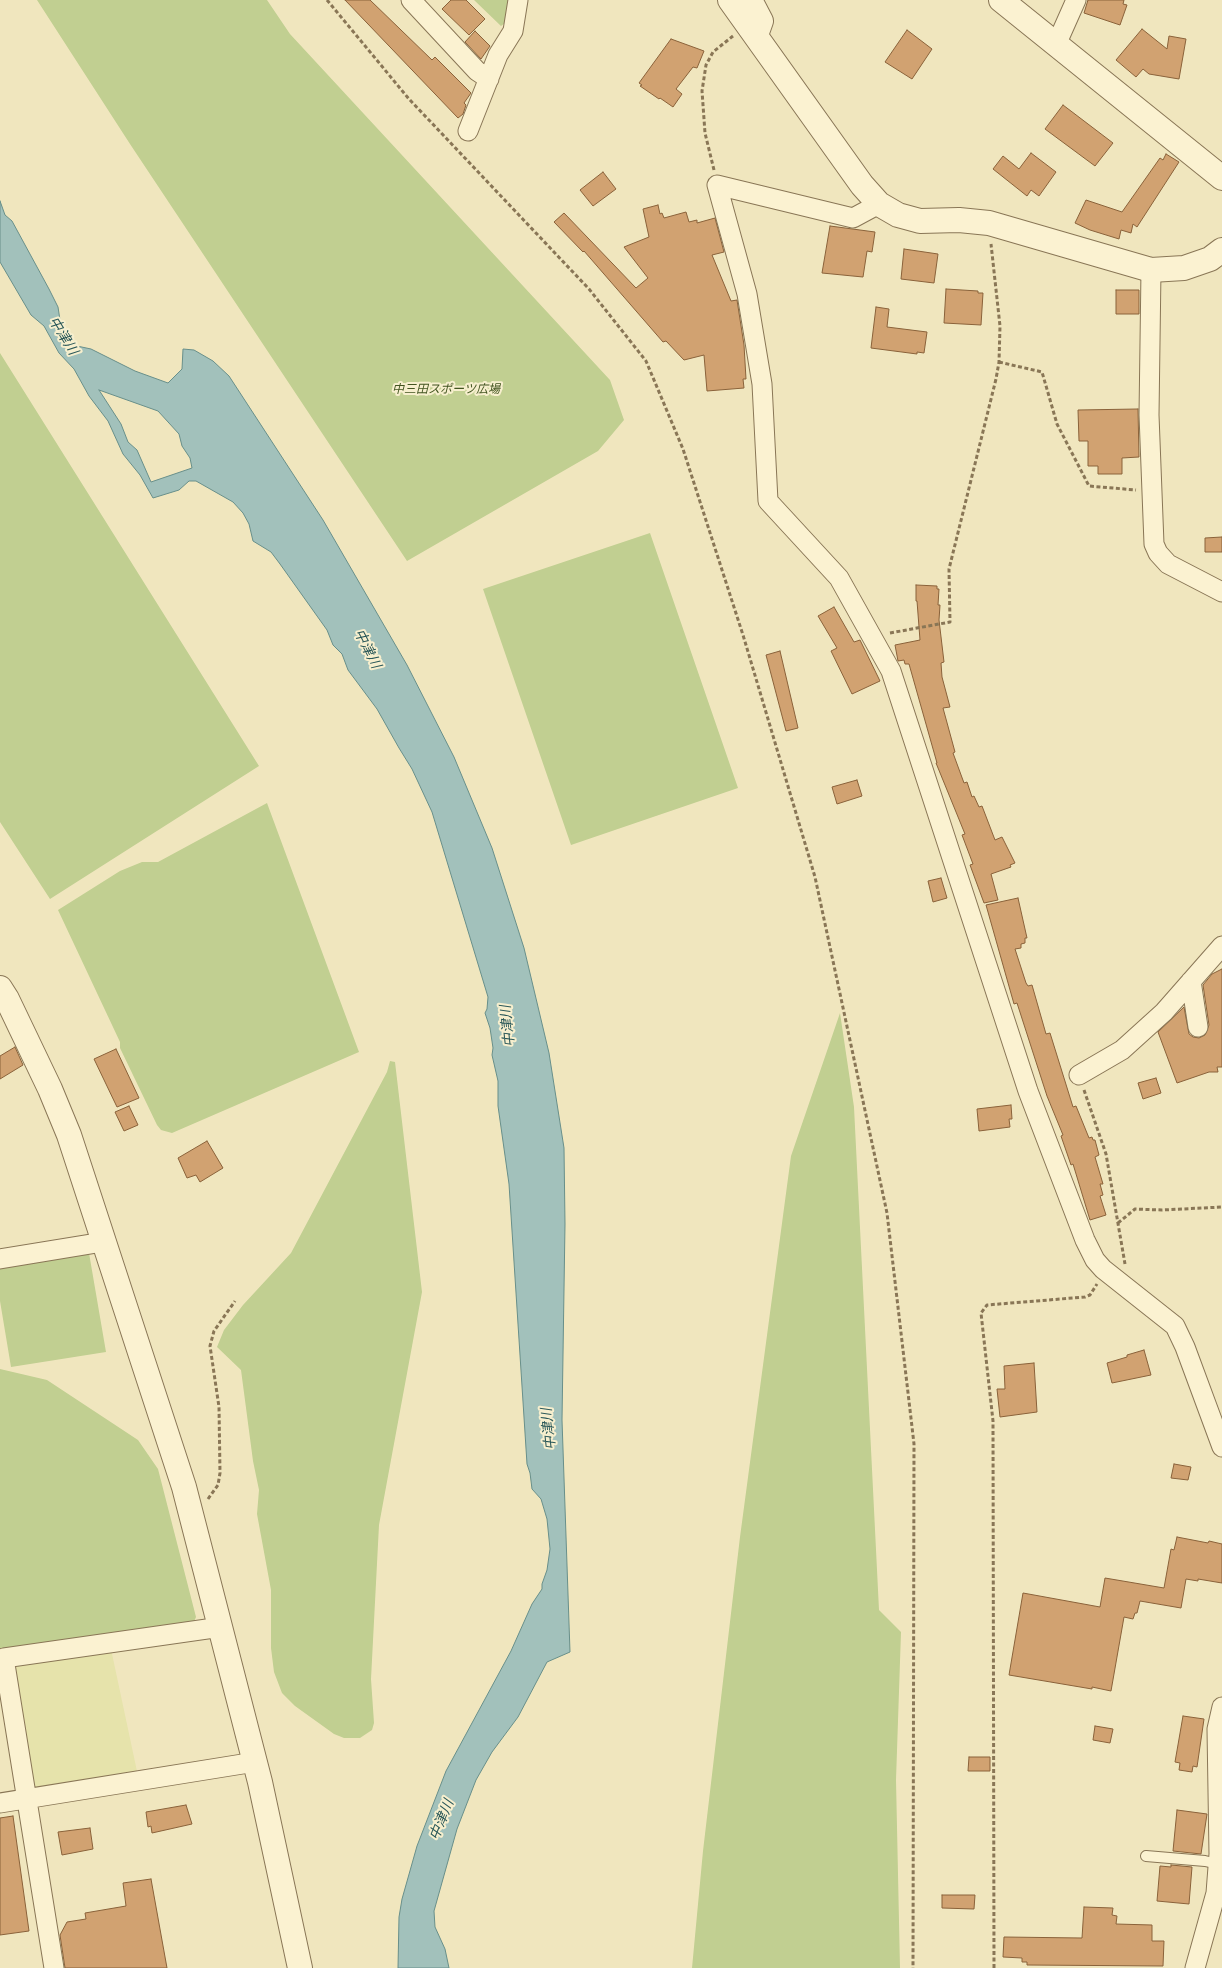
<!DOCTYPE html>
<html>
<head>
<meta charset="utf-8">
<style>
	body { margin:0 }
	canvas { display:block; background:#f0e6be }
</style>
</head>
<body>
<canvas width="1222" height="1968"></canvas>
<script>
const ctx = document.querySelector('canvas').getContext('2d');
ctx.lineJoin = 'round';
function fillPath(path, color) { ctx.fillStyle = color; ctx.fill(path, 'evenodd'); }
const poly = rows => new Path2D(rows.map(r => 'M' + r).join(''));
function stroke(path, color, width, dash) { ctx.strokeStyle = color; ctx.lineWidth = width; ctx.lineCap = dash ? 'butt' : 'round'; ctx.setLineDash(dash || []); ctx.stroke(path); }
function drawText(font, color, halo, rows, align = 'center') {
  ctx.font = font + ' "Libre Baskerville","Noto Sans JP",serif'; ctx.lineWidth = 4; ctx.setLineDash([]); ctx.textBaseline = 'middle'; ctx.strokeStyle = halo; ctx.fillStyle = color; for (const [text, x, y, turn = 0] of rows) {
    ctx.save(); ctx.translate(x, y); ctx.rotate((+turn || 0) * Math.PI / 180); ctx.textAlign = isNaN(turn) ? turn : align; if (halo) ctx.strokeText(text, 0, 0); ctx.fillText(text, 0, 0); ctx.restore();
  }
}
fillPath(poly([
	[111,1649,138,1776,34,1794,11,1665]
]), '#e6e3ab');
fillPath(poly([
	[37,0,267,0,290,34,610,380,624,420,598,451,407,561,130,144],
	[474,0,513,0,510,19,501,26],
	[0,353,259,766,50,899,0,822],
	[650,533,738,788,571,845,483,589],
	[267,803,359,1052,172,1133,161,1130,157,1125,120,1048,120,1042,58,910,120,871,142,862,158,862],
	[840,1013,854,1107,879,1610,901,1632,896,1780,900,1968,692,1968,703,1851,740,1537,791,1156],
	[390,1061,395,1062,422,1292,379,1525,371,1679,374,1723,372,1730,360,1738,344,1738,334,1734,295,1706,282,1693,274,1672,271,1648,271,1590,257,1514,259,1490,253,1461,241,1370,217,1347,224,1330,243,1305,291,1253,387,1072],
	[89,1253,106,1352,11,1367,0,1301,0,1268],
	[0,1369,47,1380,138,1440,158,1469,196,1617,193,1624,0,1650]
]), '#c1cf91');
const water = poly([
	[0,201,5,215,12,221,49,289,58,307,60,320,77,346,91,349,135,371,168,383,182,369,183,349,194,350,213,361,229,376,323,520,407,665,454,757,492,848,524,948,549,1053,564,1148,565,1224,562,1420,570,1652,547,1662,518,1717,492,1752,476,1780,457,1829,434,1911,435,1927,445,1949,449,1968,398,1968,399,1917,402,1899,417,1846,446,1771,511,1651,532,1604,542,1589,542,1584,547,1570,550,1549,547,1519,541,1499,532,1489,530,1473,527,1464,509,1184,498,1106,498,1081,492,1055,493,1048,490,1028,485,1013,487,1009,488,997,432,812,412,769,399,748,377,709,348,670,342,654,333,645,327,630,280,564,271,552,253,541,249,524,243,513,233,502,196,481,189,481,179,490,153,498,140,475,123,454,108,421,89,396,74,369,59,353,44,326,31,315,0,262,0,201],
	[99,390,158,411,179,434,182,446,190,458,192,468,151,482,137,450,128,442,121,424,99,390]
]);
fillPath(water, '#a2c1bb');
stroke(water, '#688f8a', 1);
const building = poly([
	[345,0,370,0,432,60,435,57,471,93,464,103,466,105,463,114,458,118,345,0],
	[451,0,466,0,485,19,469,35,442,9,451,0],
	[1088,0,1124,0,1123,4,1127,5,1120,25,1084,13,1088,0],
	[1142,29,1167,49,1169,36,1186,39,1179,79,1149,74,1143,69,1136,77,1116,60,1142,29],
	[907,30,932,49,912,79,885,62,907,30],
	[475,31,490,46,481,59,465,42,475,31],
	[671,39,704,51,697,68,693,67,676,89,682,94,673,107,660,98,659,99,640,86,642,85,639,83,671,39],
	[1063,105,1113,143,1095,166,1045,129,1063,105],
	[1031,153,1056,172,1039,196,1031,190,1027,196,993,169,1003,156,1019,169,1031,153],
	[1166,154,1179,162,1137,227,1133,224,1131,233,1121,230,1119,239,1090,230,1075,223,1086,200,1122,212,1160,158,1163,160,1166,154],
	[603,172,616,189,593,206,580,190,603,172],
	[658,205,660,214,662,213,664,218,686,212,689,222,697,220,697,223,715,218,724,252,712,255,731,301,737,300,744,345,746,379,743,379,744,388,707,391,704,355,684,360,666,341,663,342,584,251,583,252,554,222,564,213,636,288,648,278,624,247,649,237,643,209,658,205],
	[830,226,875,232,872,252,867,251,863,277,822,273,830,226],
	[904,249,938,254,934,283,901,279,904,249],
	[946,289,978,291,978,293,983,293,981,325,944,323,946,289],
	[1116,290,1139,290,1139,314,1116,314,1116,290],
	[876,307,889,309,887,327,927,332,924,353,917,352,917,354,871,348,876,307],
	[1138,409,1139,457,1122,458,1122,474,1098,474,1098,466,1088,466,1088,441,1079,441,1078,410,1138,409],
	[1222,537,1222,552,1205,552,1205,538,1222,537],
	[916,585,937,586,937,589,939,589,938,605,940,605,939,620,944,662,941,663,942,677,950,707,943,708,955,752,953,753,964,783,967,782,972,797,974,796,979,807,982,806,995,840,1002,837,1015,863,1010,865,1011,867,991,874,998,900,984,903,970,865,973,864,962,835,965,834,936,763,937,763,909,664,905,664,904,660,898,661,895,645,920,640,917,601,916,601,916,585],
	[834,607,854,642,860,640,880,681,852,694,831,651,837,648,818,616,834,607],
	[780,651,798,728,786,731,766,655,780,651],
	[857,780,862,796,837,804,832,787,857,780],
	[941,878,947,898,933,902,928,881,941,878],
	[1018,898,1027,938,1025,938,1025,943,1021,944,1021,948,1015,949,1026,983,1028,986,1032,985,1046,1034,1050,1033,1073,1107,1076,1106,1089,1138,1092,1137,1093,1140,1095,1140,1099,1155,1095,1157,1103,1184,1100,1184,1103,1195,1100,1196,1106,1215,1090,1220,1073,1164,1071,1165,1061,1136,1063,1135,1047,1096,1017,1003,1014,1004,986,905,1018,898],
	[1222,969,1222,1067,1217,1067,1218,1072,1209,1072,1177,1083,1158,1032,1184,1007,1189,1034,1193,1037,1199,1038,1205,1035,1209,1025,1203,985,1212,974,1222,969],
	[15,1047,23,1065,0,1079,0,1056,15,1047],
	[116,1049,139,1098,117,1107,94,1059,116,1049],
	[1156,1078,1161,1093,1143,1099,1138,1083,1156,1078],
	[1011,1105,1012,1119,1009,1119,1010,1127,979,1131,977,1109,1011,1105],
	[129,1106,138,1125,124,1131,115,1112,129,1106],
	[207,1141,223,1168,200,1182,196,1175,187,1178,178,1158,207,1141],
	[1144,1350,1151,1375,1112,1383,1107,1363,1127,1357,1127,1355,1144,1350],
	[1034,1363,1037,1412,1000,1417,997,1389,1005,1389,1004,1366,1034,1363],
	[1174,1464,1191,1467,1188,1480,1171,1478,1174,1464],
	[1177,1537,1208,1543,1209,1541,1222,1544,1222,1583,1198,1579,1198,1581,1186,1579,1181,1608,1140,1601,1137,1613,1135,1613,1133,1619,1124,1617,1111,1691,1092,1687,1092,1689,1009,1675,1023,1593,1100,1607,1105,1578,1164,1588,1171,1549,1174,1550,1177,1537],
	[1183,1716,1204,1719,1197,1767,1193,1766,1192,1772,1179,1770,1180,1763,1175,1762,1183,1716],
	[1095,1726,1113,1729,1110,1743,1093,1740,1095,1726],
	[969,1757,990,1757,990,1771,968,1771,969,1757],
	[186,1805,192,1824,152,1833,151,1826,148,1827,146,1812,186,1805],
	[1177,1810,1207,1814,1201,1854,1173,1851,1177,1810],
	[13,1816,29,1931,0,1935,0,1818,13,1816],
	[90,1828,93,1849,62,1855,58,1832,90,1828],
	[1171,1865,1192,1867,1189,1904,1157,1901,1160,1866,1171,1867,1171,1865],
	[151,1879,167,1968,65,1968,60,1935,67,1922,86,1919,85,1913,126,1906,123,1883,151,1879],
	[942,1895,975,1895,974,1909,942,1908,942,1895],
	[1084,1907,1113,1908,1112,1915,1117,1916,1116,1924,1152,1925,1152,1941,1164,1941,1163,1966,1027,1965,1027,1962,1022,1962,1022,1958,1003,1957,1004,1937,1082,1938,1084,1907]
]);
fillPath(building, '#d1a271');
stroke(building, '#8a623a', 1);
const service = poly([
	[1146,1856,1205,1861,1218,1864]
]);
const minor = poly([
	[411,0,477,71,489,79],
	[1056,45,1076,0],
	[468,131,498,55,513,31,518,0],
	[879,204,853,218,717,185,747,294,762,384,768,501,839,578,891,671,1028,1091,1085,1240,1095,1260,1103,1269,1175,1326,1185,1347,1222,1447],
	[1151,270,1149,415,1154,544,1158,553,1168,564,1222,592],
	[1191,981,1198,1027],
	[1079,1075,1122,1050,1164,1012,1222,946],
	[0,1259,103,1242],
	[0,1803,255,1762],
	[54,1968,4,1658,221,1627],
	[1195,1968,1216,1893,1219,1854,1217,1729,1222,1707]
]);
const tertiary = poly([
	[730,0,862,185,879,204,898,215,920,221,959,220,989,223,1151,270,1184,268,1210,259,1222,250],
	[750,0,761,21,756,35],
	[1001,0,1222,178],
	[0,988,7,999,50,1089,69,1135,184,1487,260,1782,300,1968]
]);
stroke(service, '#897656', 12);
stroke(minor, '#897656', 21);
stroke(tertiary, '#897656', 26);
stroke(poly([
	[327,0,409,99,589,289,646,361,683,449,743,635,815,877,887,1213,914,1444,913,1968],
	[714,170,705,133,702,91,706,65,713,52,733,36],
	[999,362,1042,372,1057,424,1089,486,1136,490],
	[890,633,950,622,949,569,996,379,999,362,1000,326,991,244],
	[1084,1090,1106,1154,1125,1264],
	[1118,1223,1135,1209,1162,1210,1222,1207],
	[208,1499,218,1485,220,1473,219,1407,210,1346,214,1331,235,1301],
	[994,1968,993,1421,981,1313,987,1305,1085,1297,1090,1295,1097,1284]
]), '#897656', 3, [4, 2.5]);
stroke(service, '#fbf2d1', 10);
stroke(minor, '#fbf2d1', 19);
stroke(tertiary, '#fbf2d1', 24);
drawText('italic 12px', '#435521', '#f7efce', [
	["中三田スポーツ広場",446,390]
]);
drawText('italic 14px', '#295758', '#f7efce', [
	["中津川",63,336,58],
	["中津川",367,649,63],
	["中津川",508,1026,-96],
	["中津川",549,1429,-96],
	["中津川",442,1820,-68]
]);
</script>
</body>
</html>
